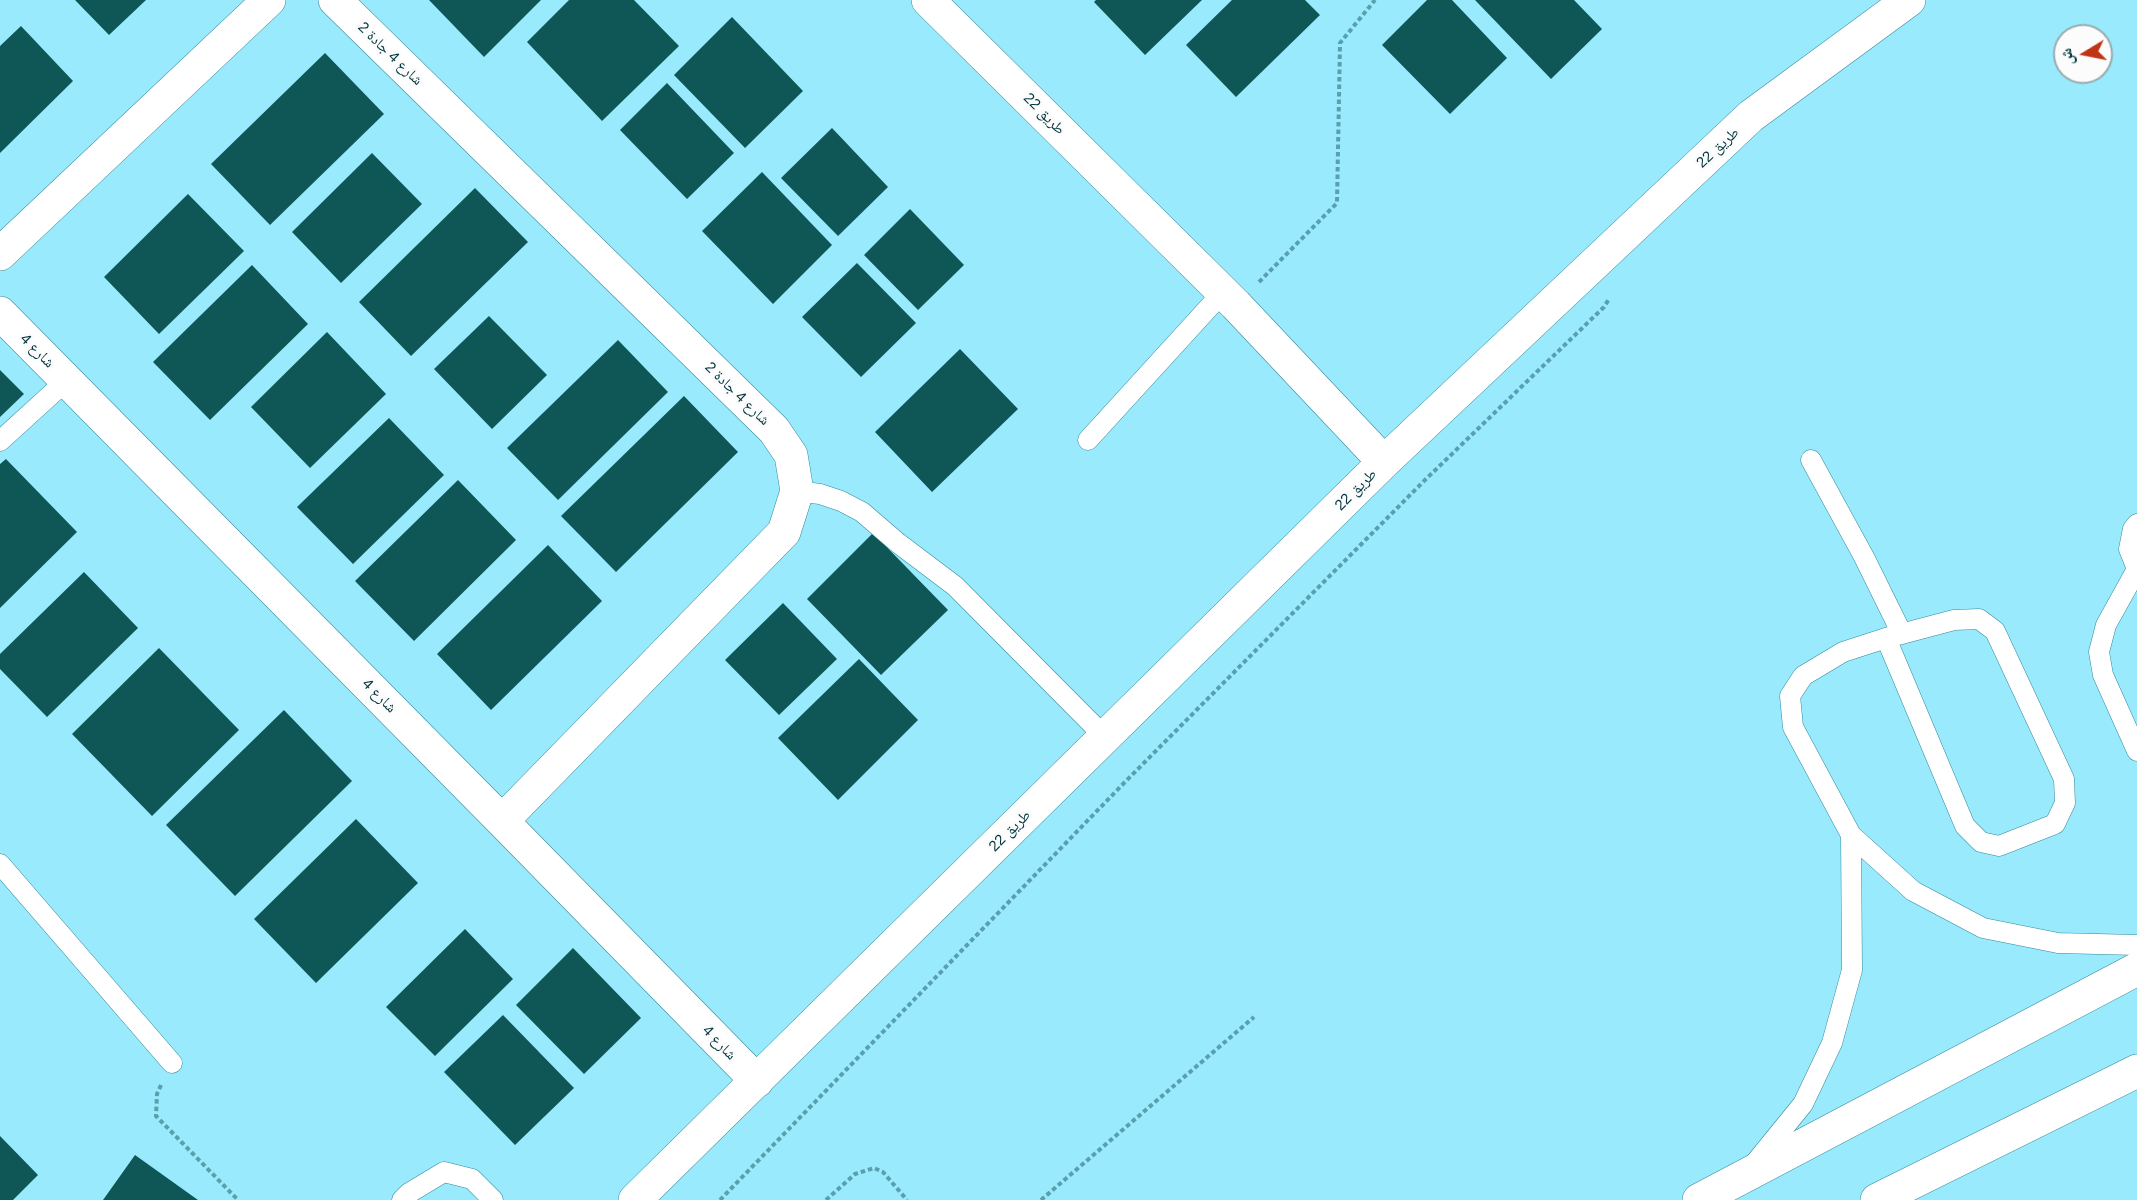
<!DOCTYPE html>
<html>
<head>
<meta charset="utf-8">
<style>
	body { margin:0 }
	#map { position:relative; width:2137px; height:1200px; overflow:hidden; background:#98eafc; font-family:Helvetica,"Noto Naskh Arabic",sans-serif }
	canvas { display:block }
	.north { position:absolute; left:2053px; top:24px; width:60px; height:60px; box-sizing:border-box; background:#fcfcfc; border:2px solid #98adb0; border-radius:50%; rotate:260deg; font-size:16px; font-weight:700; line-height:24px; text-align:center; color:#02363f }
	.north::after { content:''; display:block; margin:auto; width:21px; height:27px; background:#c03515; clip-path:polygon(50% 0,100% 100%,50% 72%,0 100%) }
</style>
</head>
<body>
<div id="map">
<canvas width="2137" height="1200"></canvas>
<div class="north">ش</div>
</div>
<script>
const ctx = document.querySelector('canvas').getContext('2d');
ctx.lineJoin = 'round';
function fillPath(path, color) { ctx.fillStyle = color; ctx.fill(path, 'evenodd'); }
const poly = rows => new Path2D(rows.map(r => 'M' + r).join(''));
function stroke(path, color, width, dash) { ctx.strokeStyle = color; ctx.lineWidth = width; ctx.lineCap = dash ? 'butt' : 'round'; ctx.setLineDash(dash || []); ctx.stroke(path); }
function drawText(font, color, halo, rows, align = 'center') {
  ctx.font = font + ' Helvetica,"Noto Naskh Arabic",sans-serif'; ctx.lineWidth = 6; ctx.setLineDash([]); ctx.textBaseline = 'middle'; ctx.strokeStyle = halo; ctx.fillStyle = color; for (const [text, x, y, turn = 0] of rows) {
    ctx.save(); ctx.translate(x, y); ctx.rotate((+turn || 0) * Math.PI / 180); ctx.textAlign = isNaN(turn) ? turn : align; if (halo) ctx.strokeText(text, 0, 0); ctx.fillText(text, 0, 0); ctx.restore();
  }
}
fillPath(poly([
	[75,0,146,0,109,35],
	[429,0,541,0,484,57],
	[569,0,634,0,679,46,602,121,527,42],
	[1096,0,1202,0,1145,55,1094,2],
	[1232,0,1305,0,1320,15,1236,97,1186,45],
	[1427,0,1452,0,1507,58,1450,114,1382,45],
	[1475,0,1574,0,1602,29,1551,79],
	[732,17,803,91,745,148,674,75],
	[21,26,73,81,0,153,0,46],
	[325,53,384,114,270,225,211,164],
	[667,83,734,153,687,199,620,130],
	[832,128,888,187,838,236,781,178],
	[372,153,422,204,341,283,292,232],
	[762,172,832,245,773,304,702,231],
	[475,188,528,242,411,356,359,302],
	[188,194,244,251,159,334,104,277],
	[910,209,964,265,918,310,864,255],
	[857,263,916,323,861,377,802,317],
	[252,265,308,324,210,420,153,362],
	[489,316,547,375,492,429,434,369],
	[327,332,386,394,310,468,251,407],
	[618,340,668,392,558,500,507,448],
	[960,349,1018,409,932,492,875,432],
	[0,370,24,394,0,417],
	[684,396,738,452,616,572,561,516],
	[389,418,444,475,353,564,297,507],
	[6,459,77,532,0,608,0,464],
	[458,480,516,540,414,641,355,581],
	[873,533,948,610,881,675,807,599],
	[548,545,602,601,491,710,437,654],
	[84,572,138,628,47,717,0,669,0,654],
	[783,603,837,659,779,715,725,660],
	[159,648,239,730,152,816,72,734],
	[859,659,918,720,838,800,778,738],
	[284,710,352,781,235,896,166,825],
	[356,819,418,883,316,983,254,919],
	[465,929,513,979,435,1056,386,1007],
	[573,948,641,1018,584,1074,516,1005],
	[503,1015,574,1088,515,1145,444,1072],
	[0,1136,38,1175,13,1200,0,1200],
	[135,1155,198,1200,103,1200]
]), '#0f5757');
const lane = poly([
	[1088,440,1223,292],
	[0,441,67,380],
	[1811,460,1864,557,1902,634],
	[797,491,820,494,841,501,862,512,898,543,955,586,1105,737],
	[2137,524,2133,529,2129,549,2137,569],
	[2137,569,2106,625,2099,652,2103,675,2137,751],
	[1886,638,1965,826,1981,842,1999,846,2055,824,2065,803,2064,779,1995,631,1979,619,1954,620,1886,638,1843,652,1803,676,1790,696,1793,727,1851,835,1913,891,1983,928,2058,943,2137,945],
	[0,864,172,1063],
	[1755,1163,1803,1104,1832,1043,1852,970,1851,835],
	[402,1200,409,1193,444,1172,472,1179,493,1200]
]);
const street = poly([
	[335,0,774,430,791,455,797,491,784,532,502,821],
	[928,0,1236,305,1384,462],
	[0,254,269,0],
	[0,313,502,821,757,1081],
	[635,1200,1384,462,1751,116,1909,0],
	[1699,1200,2137,969],
	[1877,1200,2137,1071]
]);
stroke(lane, '#35899b', 21);
stroke(street, '#35899b', 34);
stroke(poly([
	[1259,282,1337,203,1340,43,1375,0],
	[161,1085,157,1094,156,1116,238,1200],
	[720,1200,1125,782,1425,480,1604,307,1609,299],
	[826,1200,855,1174,874,1168,883,1172,907,1200],
	[1041,1200,1254,1017]
]), '#599fad', 4, [4.5, 3]);
stroke(lane, '#fff', 20);
stroke(street, '#fff', 33);
drawText('15px', '#02363f', '#fcfcfc', [
	["شارع 4 جادة 2",390,54,44],
	["طريق 22",1044,114,45],
	["طريق 22",1718,148,-43],
	["شارع 4",37,351,45],
	["شارع 4 جادة 2",737,394,44],
	["طريق 22",1356,490,-45],
	["شارع 4",379,696,45],
	["طريق 22",1010,831,-45],
	["شارع 4",719,1043,46]
]);
</script>
</body>
</html>
